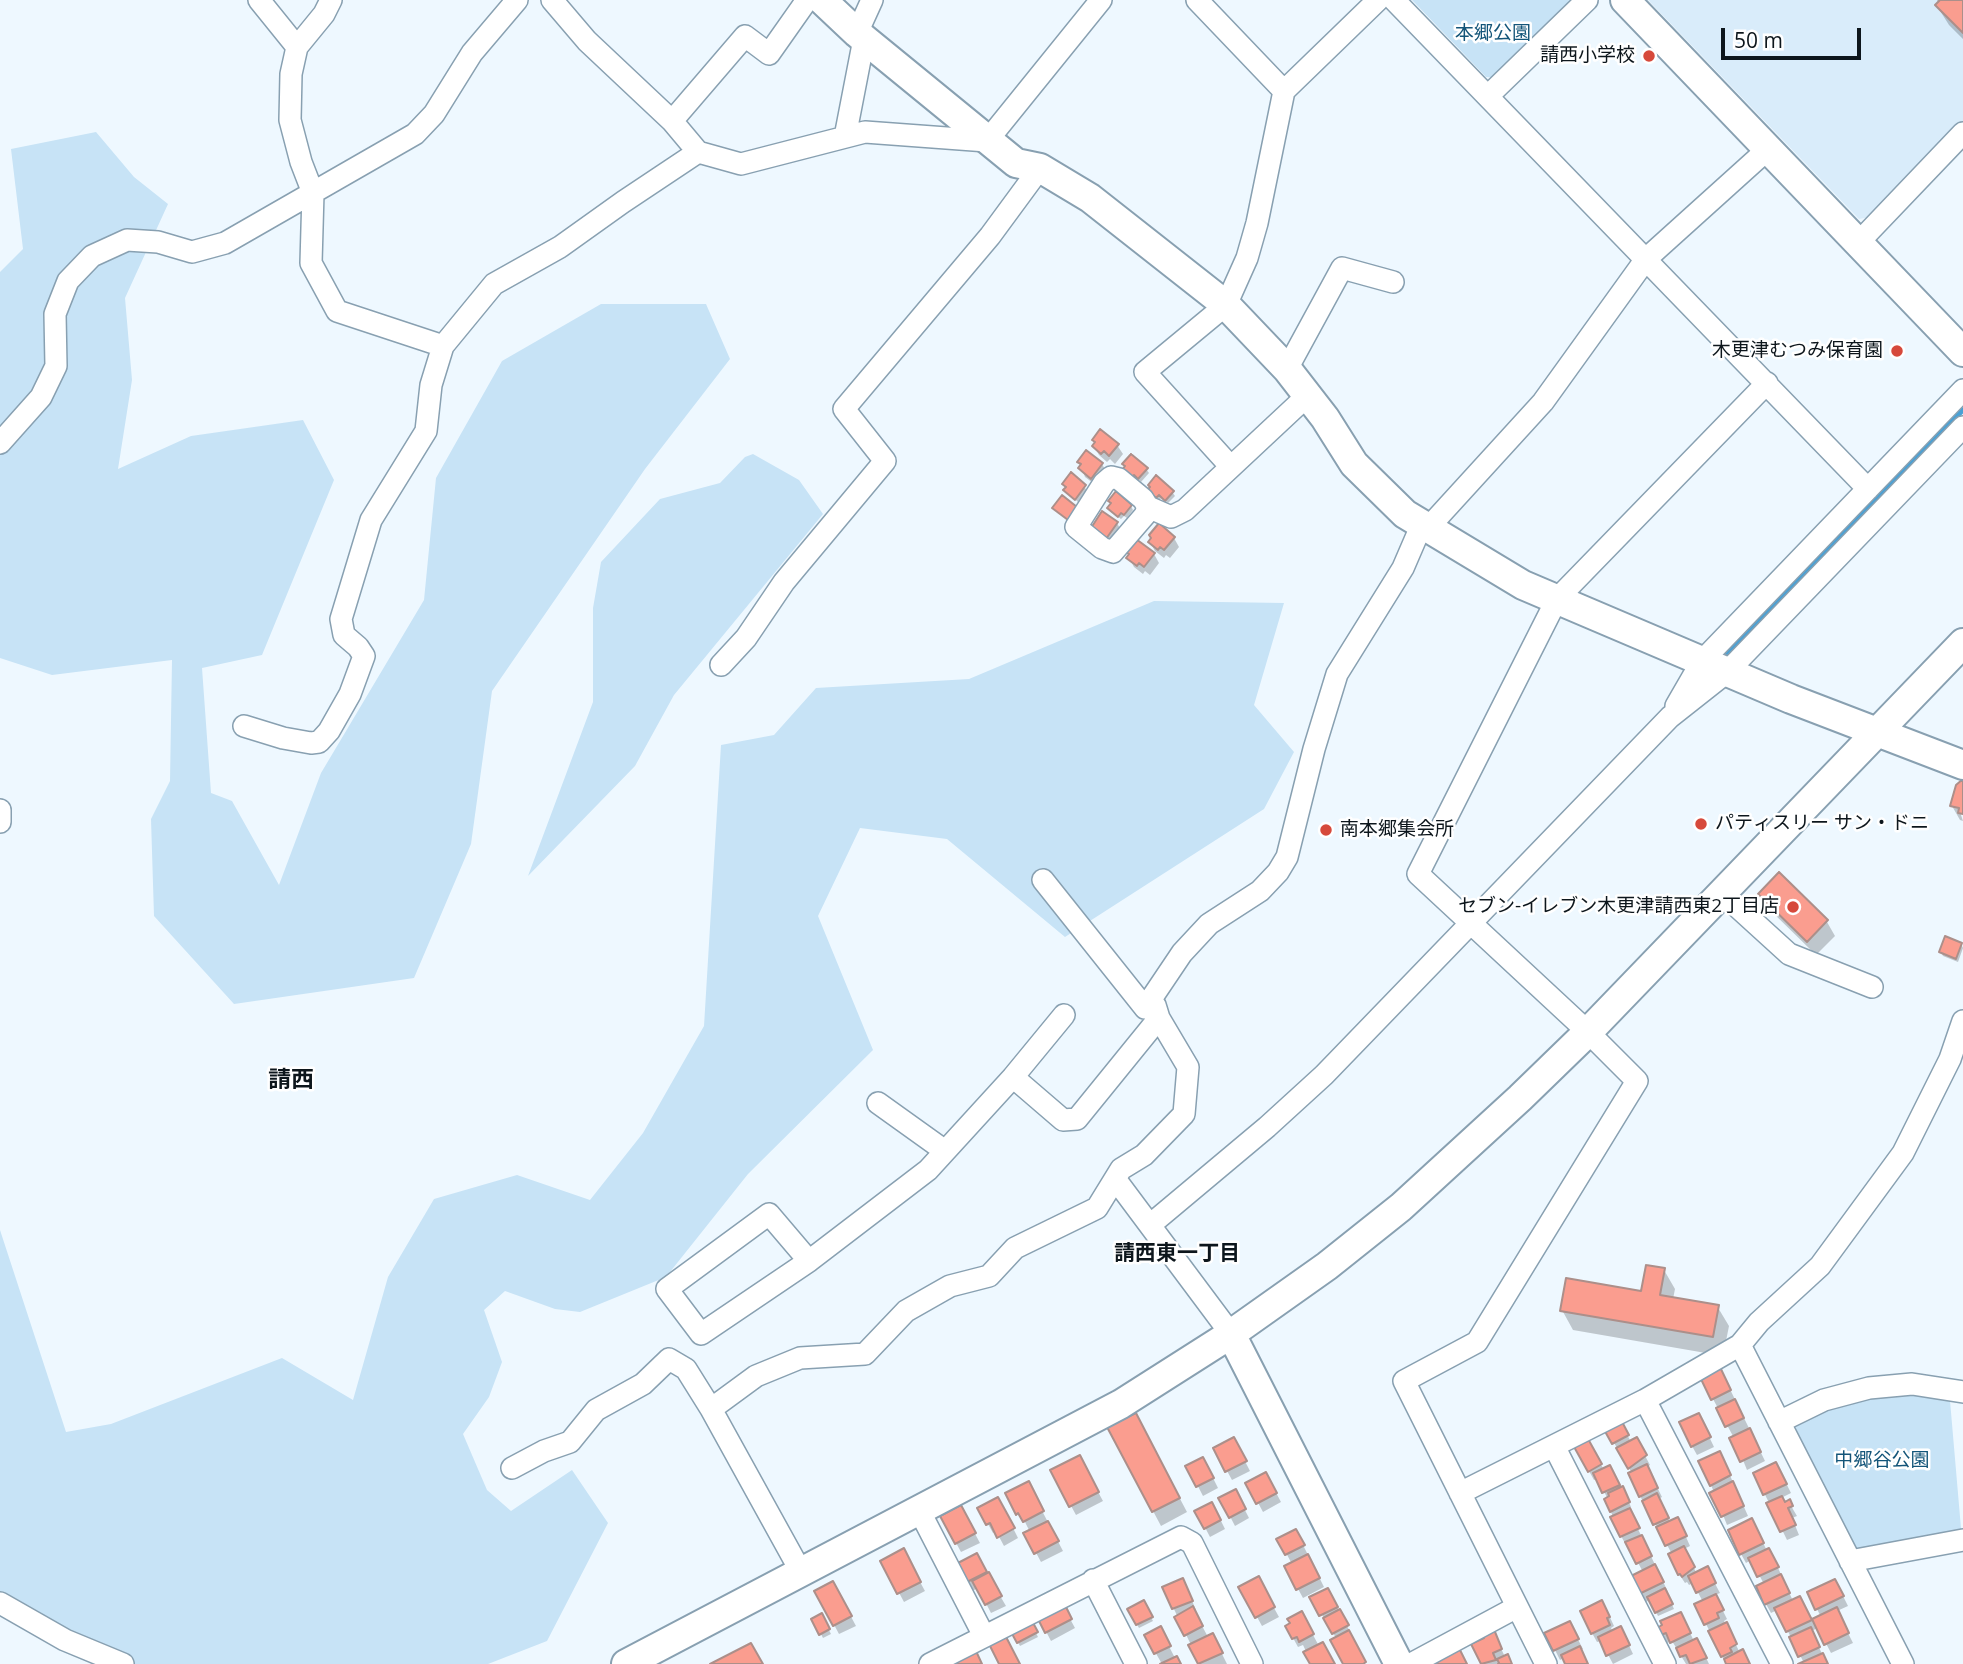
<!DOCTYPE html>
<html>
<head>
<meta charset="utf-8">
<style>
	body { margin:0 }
	#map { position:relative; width:1963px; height:1664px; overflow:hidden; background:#eef8ff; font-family:"Open Sans",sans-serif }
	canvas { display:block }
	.scale { position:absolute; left:1721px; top:28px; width:140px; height:32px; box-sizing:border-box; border:4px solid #0d161c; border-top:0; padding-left:9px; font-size:21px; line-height:24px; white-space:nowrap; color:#0d161c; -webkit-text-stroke:5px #fff; paint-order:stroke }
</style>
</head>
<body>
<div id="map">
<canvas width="1963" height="1664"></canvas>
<div class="scale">50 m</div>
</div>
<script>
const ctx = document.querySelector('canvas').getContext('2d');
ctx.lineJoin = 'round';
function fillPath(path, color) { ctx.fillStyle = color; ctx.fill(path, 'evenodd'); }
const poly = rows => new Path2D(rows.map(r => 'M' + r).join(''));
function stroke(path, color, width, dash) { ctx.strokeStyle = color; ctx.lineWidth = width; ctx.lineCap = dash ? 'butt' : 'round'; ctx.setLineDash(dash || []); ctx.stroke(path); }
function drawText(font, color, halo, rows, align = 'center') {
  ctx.font = font + ' "Open Sans","Noto Sans JP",sans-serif'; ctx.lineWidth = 5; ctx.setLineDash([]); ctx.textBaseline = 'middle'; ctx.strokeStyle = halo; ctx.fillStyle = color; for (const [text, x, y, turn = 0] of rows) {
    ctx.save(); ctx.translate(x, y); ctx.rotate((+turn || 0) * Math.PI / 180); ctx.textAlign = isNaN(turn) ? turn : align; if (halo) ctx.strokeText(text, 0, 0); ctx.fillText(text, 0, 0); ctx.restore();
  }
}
fillPath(poly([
	[1648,0,1963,0,1963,121,1870,217,1859,219]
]), '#d9ecfa');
fillPath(poly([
	[1412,0,1576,0,1498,78,1486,77],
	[96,132,134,177,168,204,125,298,132,380,118,469,191,436,303,420,334,480,262,655,202,668,211,793,232,801,279,885,321,773,424,600,436,478,502,361,601,304,706,304,730,359,645,469,492,691,471,844,414,978,234,1004,154,916,151,819,170,781,172,660,52,675,0,658,0,272,23,249,11,149],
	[753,454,799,480,823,514,674,695,635,766,528,876,593,702,593,608,601,562,660,499,720,483,745,457],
	[1154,601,1284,603,1254,705,1294,752,1264,809,1065,937,947,839,860,828,818,916,873,1050,748,1174,666,1277,580,1312,555,1309,505,1291,484,1310,502,1362,489,1397,463,1434,487,1490,511,1511,572,1470,608,1523,547,1641,488,1664,130,1664,0,1592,0,1230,66,1432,111,1424,282,1358,353,1400,388,1277,434,1199,517,1175,590,1200,643,1133,704,1026,721,745,774,735,816,688,969,679],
	[1949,1389,1962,1540,1850,1561,1779,1422,1841,1394]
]), '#c7e3f6');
fillPath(poly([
	[1937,0,1963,0,1963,39,1949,25,1937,6,1939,4],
	[1094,440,1117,445,1123,454,1115,464,1110,459,1107,462,1099,455,1094,446],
	[1079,462,1102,464,1107,473,1097,486,1085,477],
	[1146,469,1149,473,1141,482,1137,478,1134,481,1126,474],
	[1071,475,1087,490,1078,502,1065,490,1064,484],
	[1172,492,1175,496,1168,503,1161,498,1159,501,1152,494],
	[1131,506,1133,510,1127,518,1124,516,1121,519,1112,512],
	[1117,523,1122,532,1112,547,1098,537],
	[1160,526,1174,538,1179,547,1170,558,1166,555,1164,558,1155,551,1150,542],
	[1154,554,1159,563,1150,575,1145,571,1143,574,1134,567,1129,558],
	[1963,782,1963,812,1960,812,1963,821,1960,820,1952,806],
	[1779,875,1827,922,1835,936,1816,955,1768,908,1760,894],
	[1961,944,1963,948,1958,962,1943,956,1941,952],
	[1664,1270,1675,1289,1673,1299,1717,1306,1729,1326,1723,1356,1573,1330,1562,1310,1643,1293],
	[1725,1379,1765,1461,1747,1470,1734,1438,1713,1399],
	[1618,1418,1631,1442,1636,1439,1650,1465,1647,1467,1662,1497,1658,1499,1670,1522,1682,1528,1690,1546,1684,1549,1697,1574,1712,1578,1720,1593,1715,1595,1727,1619,1724,1621,1740,1653,1750,1664,1727,1664,1722,1656,1706,1624,1703,1602,1693,1583,1689,1585,1687,1582,1685,1583,1679,1574,1672,1554,1640,1496,1632,1473,1604,1426],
	[1703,1424,1714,1447,1697,1455,1692,1446],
	[1109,1428,1143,1429,1187,1512,1161,1526],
	[1587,1439,1604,1470,1615,1476,1624,1492,1631,1507,1628,1508,1668,1592,1666,1592,1674,1609,1658,1616,1650,1600,1646,1602,1641,1593,1643,1572,1628,1544,1626,1545,1621,1536,1606,1500,1608,1499,1597,1479,1594,1480,1575,1446],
	[1234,1440,1250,1471,1232,1480,1215,1449],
	[1079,1457,1103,1501,1076,1515,1052,1471],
	[1724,1462,1748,1516,1727,1525,1711,1485],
	[1188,1467,1208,1468,1218,1488,1203,1496],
	[1781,1473,1791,1493,1781,1498,1785,1504,1789,1502,1794,1511,1797,1516,1792,1518,1799,1535,1787,1540,1755,1474],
	[1266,1474,1281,1502,1263,1512,1248,1484],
	[1028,1484,1063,1551,1041,1562,1026,1534,1030,1532,1025,1522,1023,1523,1008,1494],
	[1235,1491,1249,1518,1235,1526,1221,1499],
	[961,1508,980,1543,961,1552,942,1517],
	[979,1508,1003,1508,1018,1538,1004,1546,996,1531,993,1533],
	[1197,1512,1217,1513,1225,1529,1210,1537],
	[1757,1530,1767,1551,1774,1559,1793,1601,1805,1607,1811,1621,1821,1617,1817,1609,1840,1590,1848,1606,1837,1611,1853,1643,1831,1653,1818,1628,1811,1631,1827,1664,1802,1664,1804,1663,1777,1610,1771,1613,1766,1604,1764,1584,1751,1560,1746,1563,1741,1554],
	[1296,1531,1324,1587,1303,1598,1286,1567,1292,1564,1279,1540],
	[903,1551,925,1591,904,1602,882,1561],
	[976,1555,1006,1606,991,1613,978,1588,972,1591,958,1565],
	[1258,1579,1279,1617,1262,1626,1241,1588],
	[833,1583,856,1626,839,1634,816,1591],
	[1164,1588,1187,1589,1196,1610,1194,1611,1208,1637,1217,1644,1227,1664,1200,1664],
	[1327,1590,1342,1615,1349,1630,1347,1631,1365,1664,1345,1664,1336,1638,1312,1598],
	[1143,1603,1153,1621,1139,1628,1129,1610],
	[1063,1606,1075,1628,1051,1641,1039,1618],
	[1607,1611,1614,1626,1611,1628,1613,1632,1625,1637,1633,1654,1613,1664,1601,1641,1597,1642,1592,1633],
	[1301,1613,1319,1646,1333,1664,1312,1664,1303,1645,1298,1647,1287,1627],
	[821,1615,831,1634,823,1638,813,1619],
	[1030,1621,1038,1637,1020,1646,1012,1631],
	[1685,1623,1694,1641,1702,1649,1709,1664,1686,1664,1672,1641,1667,1643,1659,1628],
	[1160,1629,1175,1658,1180,1664,1162,1664,1146,1636],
	[1492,1629,1505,1657,1511,1664,1483,1664,1473,1645,1486,1639],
	[1574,1632,1583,1649,1580,1650,1588,1664,1567,1664,1564,1658,1560,1660,1547,1634]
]), '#0003');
stroke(poly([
	[1724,658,1963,410]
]), '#49a1d5', 5);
const building = poly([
	[1940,0,1963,0,1963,33,1935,5,1940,0],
	[1100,429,1119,444,1109,456,1104,451,1101,454,1092,446,1095,442,1092,440,1100,429],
	[1086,450,1103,463,1091,479,1078,468,1081,464,1077,462,1086,450],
	[1131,454,1148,468,1138,479,1134,475,1131,478,1122,470,1125,466,1122,464,1131,454],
	[1071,472,1086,485,1075,500,1063,490,1066,487,1062,484,1071,472],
	[1156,475,1174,491,1165,501,1159,495,1156,498,1147,490,1150,487,1148,485,1156,475],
	[1116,491,1132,505,1124,515,1121,513,1118,517,1107,508,1111,503,1108,501,1116,491],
	[1062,495,1077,507,1068,520,1052,508,1062,495],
	[1102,511,1118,522,1106,539,1091,528,1102,511],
	[1159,523,1175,537,1164,550,1160,547,1158,550,1148,542,1151,538,1149,535,1159,523],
	[1136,539,1155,553,1144,567,1139,563,1137,566,1126,558,1129,554,1126,552,1136,539],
	[1963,779,1963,814,1958,813,1959,808,1950,806,1956,785,1963,779],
	[1779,872,1828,920,1807,942,1758,894,1779,872],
	[1945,936,1962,943,1956,959,1939,952,1945,936],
	[1646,1265,1665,1268,1660,1295,1719,1305,1713,1337,1560,1311,1566,1278,1641,1291,1646,1265],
	[1720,1367,1731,1390,1711,1400,1700,1377,1720,1367],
	[1735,1399,1744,1418,1725,1427,1716,1408,1735,1399],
	[1136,1413,1180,1498,1152,1512,1107,1427,1136,1413],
	[1699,1413,1711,1437,1691,1447,1679,1422,1699,1413],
	[1619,1416,1629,1435,1612,1444,1602,1426,1619,1416],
	[1750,1428,1761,1452,1740,1462,1729,1438,1750,1428],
	[1234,1437,1247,1461,1225,1472,1213,1448,1234,1437],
	[1587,1437,1602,1464,1588,1472,1573,1445,1587,1437],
	[1637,1437,1647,1455,1628,1469,1616,1448,1637,1437],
	[1720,1451,1731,1475,1710,1486,1698,1461,1720,1451],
	[1080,1455,1099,1492,1069,1507,1050,1470,1080,1455],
	[1203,1457,1214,1478,1196,1487,1185,1466,1203,1457],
	[1776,1462,1787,1484,1763,1495,1753,1473,1776,1462],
	[1647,1464,1658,1488,1639,1497,1628,1473,1647,1464],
	[1610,1465,1620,1485,1602,1493,1593,1473,1610,1465],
	[1266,1472,1277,1493,1256,1504,1245,1483,1266,1472],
	[1029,1481,1044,1511,1023,1522,1018,1513,1016,1515,1005,1493,1029,1481],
	[1733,1481,1744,1506,1721,1517,1709,1493,1733,1481],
	[1623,1486,1630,1502,1610,1512,1604,1499,1609,1496,1608,1493,1623,1486],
	[1236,1489,1246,1509,1229,1518,1218,1498,1236,1489],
	[1657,1493,1669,1518,1653,1525,1642,1501,1657,1493],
	[1782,1496,1785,1502,1790,1499,1793,1506,1788,1508,1796,1525,1780,1532,1766,1503,1782,1496],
	[998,1497,1015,1528,997,1538,990,1523,986,1525,977,1508,998,1497],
	[1212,1502,1221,1520,1204,1529,1194,1511,1212,1502],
	[961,1505,976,1533,955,1544,940,1516,961,1505],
	[1630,1508,1640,1528,1620,1537,1610,1517,1630,1508],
	[1678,1517,1687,1536,1665,1546,1656,1527,1678,1517],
	[1752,1518,1764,1543,1739,1555,1728,1530,1752,1518],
	[1048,1521,1059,1541,1034,1554,1023,1533,1048,1521],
	[1296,1529,1305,1545,1285,1555,1276,1539,1296,1529],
	[1642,1535,1652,1556,1636,1564,1625,1542,1642,1535],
	[1684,1546,1695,1567,1682,1577,1680,1574,1678,1575,1668,1554,1684,1546],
	[904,1548,921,1582,897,1594,880,1561,904,1548],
	[1769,1548,1779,1567,1757,1577,1748,1558,1769,1548],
	[977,1553,987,1572,965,1583,956,1564,977,1553],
	[1308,1554,1320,1578,1296,1590,1284,1566,1308,1554],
	[1655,1564,1664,1582,1639,1594,1631,1576,1655,1564],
	[1708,1566,1716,1583,1696,1593,1688,1576,1708,1566],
	[989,1572,1002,1596,985,1605,972,1581,989,1572],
	[1781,1574,1790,1593,1764,1605,1756,1586,1781,1574],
	[1259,1576,1275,1607,1255,1618,1238,1587,1259,1576],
	[1183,1578,1193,1601,1172,1609,1162,1587,1183,1578],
	[1835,1579,1844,1596,1815,1610,1807,1592,1835,1579],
	[833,1581,852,1616,833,1626,814,1591,833,1581],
	[1328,1588,1338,1607,1319,1616,1309,1597,1328,1588],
	[1665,1588,1673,1604,1655,1613,1647,1597,1665,1588],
	[1716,1594,1724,1610,1717,1613,1719,1618,1704,1625,1694,1604,1716,1594],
	[1800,1596,1812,1620,1786,1632,1774,1608,1800,1596],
	[1144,1600,1153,1617,1136,1625,1127,1609,1144,1600],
	[1602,1600,1610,1617,1607,1618,1610,1625,1591,1634,1580,1611,1602,1600],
	[1064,1603,1072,1619,1045,1633,1037,1617,1064,1603],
	[1193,1606,1203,1626,1184,1636,1174,1617,1193,1606],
	[1837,1607,1849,1633,1824,1645,1812,1619,1837,1607],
	[1340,1609,1349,1625,1332,1634,1323,1618,1340,1609],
	[1302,1611,1314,1634,1299,1642,1297,1637,1292,1639,1285,1626,1290,1623,1287,1619,1302,1611],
	[1681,1612,1691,1633,1670,1643,1666,1633,1661,1635,1657,1628,1662,1625,1660,1621,1681,1612],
	[822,1613,830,1629,819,1635,811,1619,822,1613],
	[1031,1619,1038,1632,1017,1643,1010,1630,1031,1619],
	[1570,1621,1579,1639,1553,1651,1544,1633,1570,1621],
	[1727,1622,1737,1644,1730,1648,1732,1652,1721,1657,1708,1631,1727,1622],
	[1161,1626,1171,1646,1154,1654,1144,1635,1161,1626],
	[1621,1626,1630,1645,1606,1656,1598,1637,1621,1626],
	[1493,1627,1502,1649,1493,1653,1496,1660,1481,1664,1471,1644,1484,1638,1481,1632,1493,1627],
	[1811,1627,1820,1647,1798,1657,1789,1637,1811,1627],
	[1349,1630,1366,1662,1363,1664,1343,1664,1330,1640,1349,1630],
	[1003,1631,1020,1664,999,1664,987,1640,1003,1631],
	[1213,1633,1223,1653,1198,1664,1188,1645,1213,1633],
	[1697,1638,1707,1658,1690,1664,1686,1655,1680,1657,1676,1648,1697,1638],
	[1323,1642,1335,1664,1310,1664,1303,1652,1323,1642],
	[751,1643,763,1664,710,1664,751,1643],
	[1580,1646,1588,1664,1565,1664,1561,1655,1580,1646],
	[1459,1648,1467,1664,1437,1664,1435,1659,1459,1648],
	[1743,1649,1750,1664,1726,1664,1724,1659,1743,1649],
	[976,1651,982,1664,951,1664,976,1651],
	[1823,1653,1828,1664,1798,1664,1823,1653],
	[1508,1654,1512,1664,1498,1664,1499,1663,1497,1659,1508,1654],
	[1177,1656,1181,1664,1160,1664,1162,1663,1177,1656]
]);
fillPath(building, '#fa9d8f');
stroke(building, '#ac8f8a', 2);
const street = poly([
	[259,0,297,47,324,14,331,0],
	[552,0,587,41,672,121,698,152,741,164,865,132,987,141,1101,0],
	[1197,0,1284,91],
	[1394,0,1868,489],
	[857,33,872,0],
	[297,47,291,74,290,120,301,162,313,193,311,263,337,311,443,346],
	[1488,96,1587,0],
	[672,121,745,36,769,54,807,0],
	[845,137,864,39],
	[1858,243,1963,133],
	[1287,369,1342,268,1393,282],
	[0,443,41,397,56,366,55,314,68,281,92,256,127,240,158,242,192,252,225,243,415,134,434,114,472,53,517,0],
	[1231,467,1145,372,1226,305,1247,258,1257,223,1284,91,1378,0],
	[1148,507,1145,515,1113,552,1102,548,1076,527,1104,483,1111,477,1119,479,1143,499,1148,507,1171,517,1185,510,1307,396],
	[1428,528,1543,402,1646,259,1768,149],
	[721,665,746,638,784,582,885,461,844,409,990,236,1040,168],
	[1676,706,1702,661,1963,390],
	[244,726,283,738,311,743,319,742,329,731,350,694,364,656,358,647,344,635,341,619,371,520,426,431,431,385,443,346,494,284,560,247,623,202,698,152],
	[0,810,0,822],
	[1722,893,1789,954,1872,987],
	[1145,1008,1182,953,1209,924,1260,891,1278,872,1287,857,1314,749,1337,674,1403,568,1422,524],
	[1013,1077,1063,1120,1077,1119,1159,1018],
	[878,1103,945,1151],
	[1116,1180,1231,1334],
	[1150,1225,1267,1127,1324,1075,1670,717,1727,672,1963,427],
	[809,1261,769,1214,667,1289,701,1334,809,1261,928,1170,1013,1077,1064,1015],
	[1740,1345,1903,1664],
	[1645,1400,1782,1664],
	[711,1409,756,1376,800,1358,865,1354,906,1311,950,1286,989,1276,1015,1248,1097,1208,1121,1169,1144,1155,1184,1114,1188,1067,1159,1018,1155,1005,1145,1008,1043,880],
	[1779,1422,1824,1400,1869,1388,1912,1384,1963,1392],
	[1554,1446,1665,1664],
	[512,1468,544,1451,570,1442,596,1410,643,1384,669,1359,686,1369,711,1409,801,1572],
	[1460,1493,1645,1400,1740,1345,1759,1322,1820,1266,1903,1153,1950,1059,1963,1021],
	[919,1510,984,1636],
	[1850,1561,1963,1540],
	[1093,1580,1136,1664],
	[0,1603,65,1640,123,1664],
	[930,1664,1181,1537,1192,1543,1252,1664],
	[1411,1664,1517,1607],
	[1546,1664,1404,1381,1477,1342,1637,1081,1588,1032,1418,874,1557,599,1767,383]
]);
const secondary = poly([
	[822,0,857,33,1016,163,1040,168,1090,198,1226,305,1287,369,1325,418,1354,464,1405,514,1523,585,1791,699,1963,765],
	[1625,0,1963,352],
	[1231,1334,1399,1664],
	[626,1664,1121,1404,1231,1334,1327,1266,1401,1207,1520,1098,1588,1032,1963,643]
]);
stroke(street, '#88a0b1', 24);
stroke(secondary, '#88a0b1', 32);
stroke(street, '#fff', 21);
stroke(secondary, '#fff', 28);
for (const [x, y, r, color] of [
	[1649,56,7,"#d6493b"],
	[1897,351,7,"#d6493b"],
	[1701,824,7,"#d6493b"],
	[1326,830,7,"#d6493b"],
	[1793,907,7,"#d6493b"]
]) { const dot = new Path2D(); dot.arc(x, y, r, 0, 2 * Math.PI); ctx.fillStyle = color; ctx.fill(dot); stroke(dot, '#fff', 2.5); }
drawText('19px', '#135579', '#fff', [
	["本郷公園",1493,34],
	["中郷谷公園",1882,1461]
]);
drawText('19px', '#0d161c', '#fff', [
	["請西小学校",1635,56],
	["木更津むつみ保育園",1883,351],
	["パティスリー サン・ドニ",1715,824,"left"],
	["南本郷集会所",1340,830,"left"],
	["セブン-イレブン木更津請西東2丁目店",1779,907]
], 'right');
drawText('bold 21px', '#0d161c', '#fff', [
	["請西東一丁目",1177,1254]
]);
drawText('bold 23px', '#0d161c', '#fff', [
	["請西",291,1080]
]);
</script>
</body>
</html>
